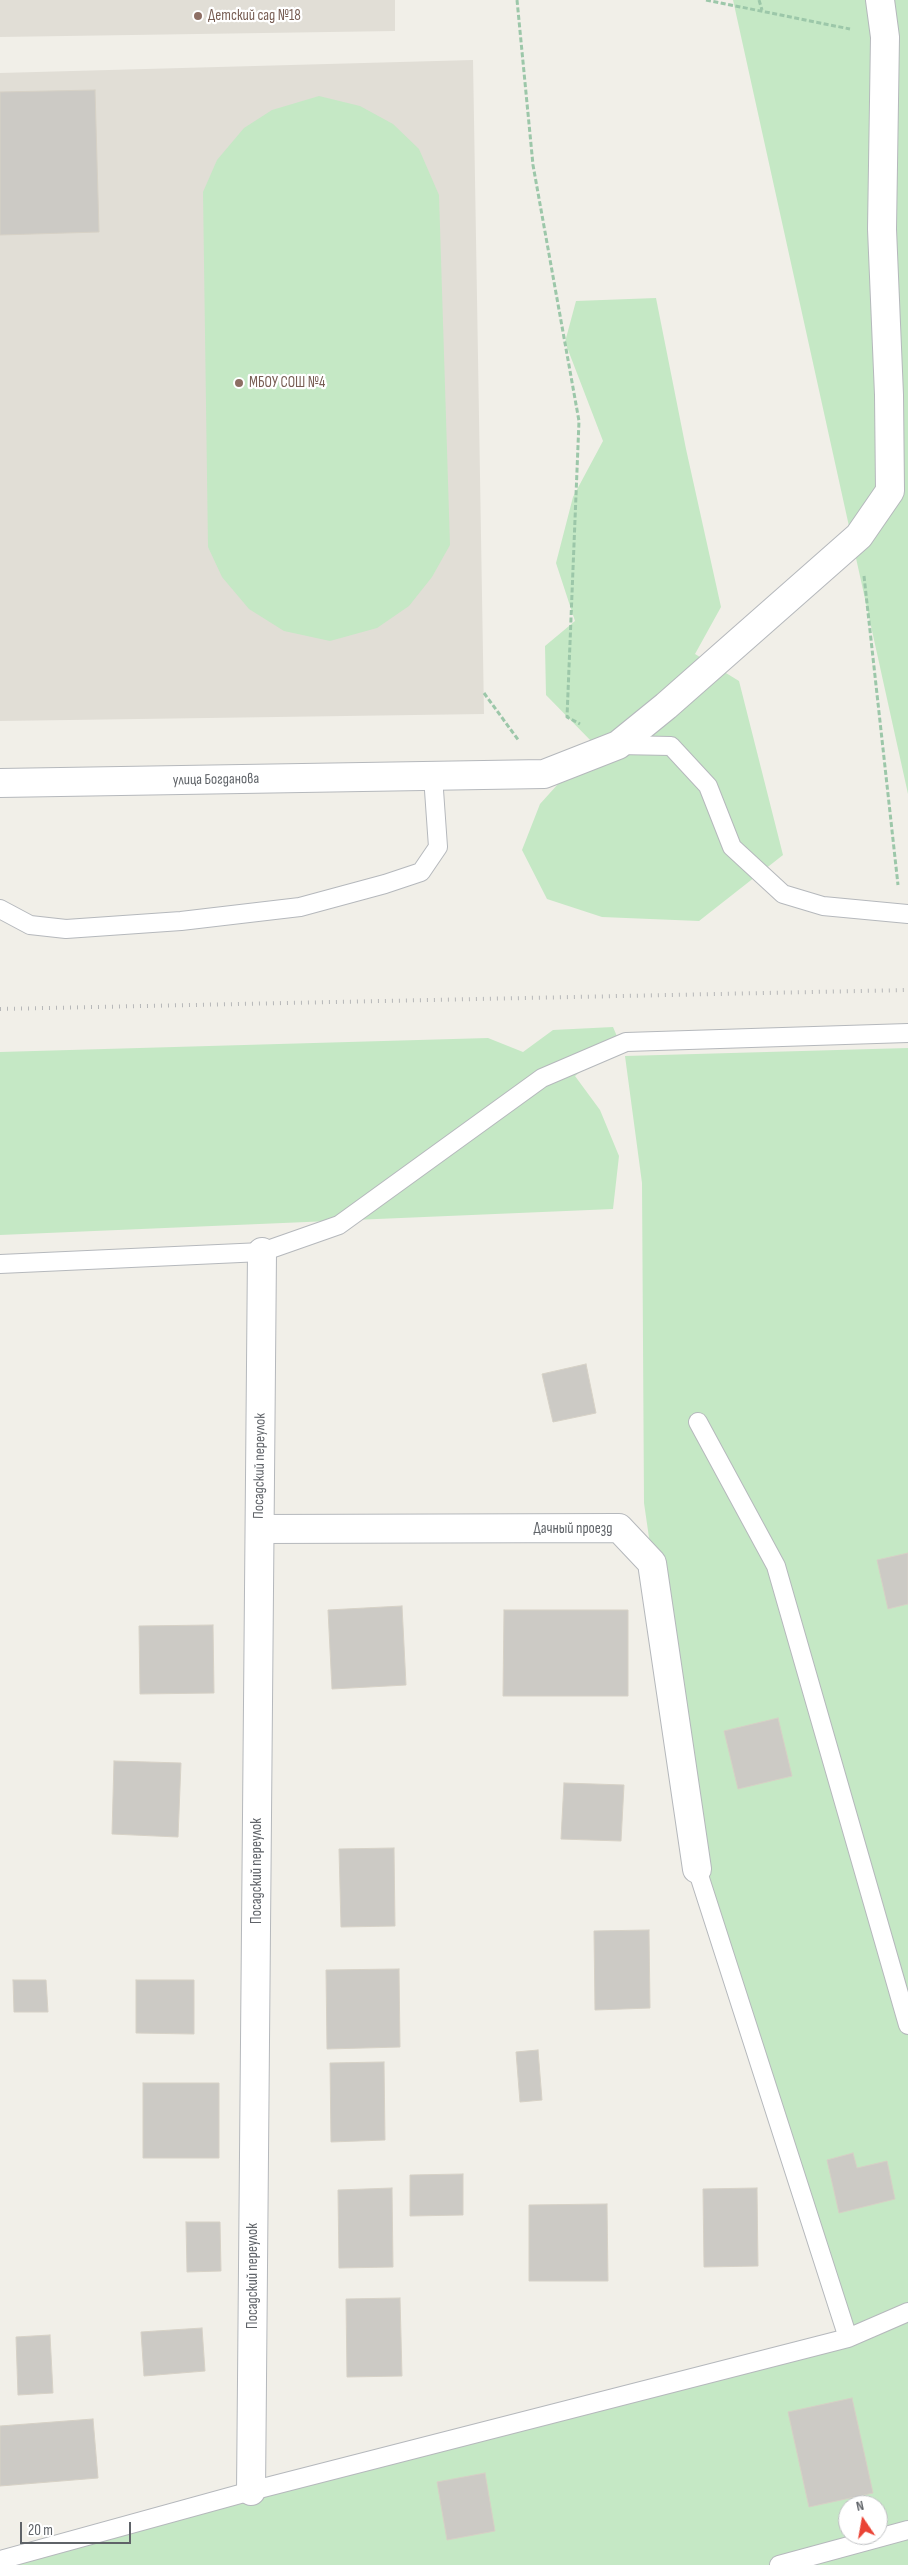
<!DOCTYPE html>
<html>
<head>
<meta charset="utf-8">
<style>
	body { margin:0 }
	#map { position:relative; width:908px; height:2565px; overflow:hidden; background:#f1efe8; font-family:"Sofia Sans Condensed",sans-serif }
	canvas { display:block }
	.north { position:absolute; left:838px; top:2495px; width:50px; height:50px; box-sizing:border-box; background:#fff; border:1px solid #bfc1c3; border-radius:50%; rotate:348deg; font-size:14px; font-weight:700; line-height:20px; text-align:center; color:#5f6368 }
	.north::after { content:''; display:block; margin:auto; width:18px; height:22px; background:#ea4335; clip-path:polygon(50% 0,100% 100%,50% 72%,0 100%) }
	.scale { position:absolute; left:20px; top:2522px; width:111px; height:22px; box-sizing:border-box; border:2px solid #5f6368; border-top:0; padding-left:6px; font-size:15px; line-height:18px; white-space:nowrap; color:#5f6368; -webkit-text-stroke:4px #fff; paint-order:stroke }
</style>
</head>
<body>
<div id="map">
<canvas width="908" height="2565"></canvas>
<div class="north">N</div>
<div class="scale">20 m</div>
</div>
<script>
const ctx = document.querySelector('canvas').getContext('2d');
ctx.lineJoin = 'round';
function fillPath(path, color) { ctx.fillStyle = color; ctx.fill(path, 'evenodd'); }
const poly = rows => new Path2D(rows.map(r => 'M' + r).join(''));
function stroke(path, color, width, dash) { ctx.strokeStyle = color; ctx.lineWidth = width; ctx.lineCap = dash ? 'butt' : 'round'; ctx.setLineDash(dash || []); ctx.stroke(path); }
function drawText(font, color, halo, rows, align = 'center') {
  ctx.font = font + ' "Sofia Sans Condensed",sans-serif'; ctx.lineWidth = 4.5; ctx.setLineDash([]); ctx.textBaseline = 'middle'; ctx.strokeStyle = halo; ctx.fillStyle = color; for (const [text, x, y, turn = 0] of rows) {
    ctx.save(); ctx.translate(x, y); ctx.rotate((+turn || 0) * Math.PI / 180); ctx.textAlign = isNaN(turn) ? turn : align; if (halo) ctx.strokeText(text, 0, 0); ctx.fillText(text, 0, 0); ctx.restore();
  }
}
fillPath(poly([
	[0,0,395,0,395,31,0,37],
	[473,60,484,714,0,721,0,73]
]), '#e1ded6');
fillPath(poly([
	[733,0,908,0,908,794],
	[319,96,360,106,393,124,419,149,439,195,450,545,432,577,409,606,377,628,330,641,284,631,249,609,222,577,208,547,203,192,217,160,244,128,272,110],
	[656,298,686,449,721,607,695,654,739,681,783,855,699,921,602,917,547,899,522,850,540,804,594,744,546,695,545,646,575,621,556,563,573,497,603,441,565,342,576,301],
	[613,1027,619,1041,575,1076,600,1110,619,1156,613,1209,0,1235,0,1052,488,1038,523,1052,553,1030],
	[908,1048,908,2565,0,2565,848,2338,697,1869,644,1503,642,1183,625,1056],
	[848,2505,878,2505,878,2535,848,2535]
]), '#c5e8c5');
const building = poly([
	[95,90,99,232,0,235,0,92,95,90],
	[586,1364,596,1413,553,1422,542,1374,586,1364],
	[908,1553,908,1604,888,1609,877,1560,908,1553],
	[402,1606,406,1685,332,1689,328,1610,402,1606],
	[504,1610,628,1610,628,1696,503,1696,504,1610],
	[213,1625,214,1693,140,1694,139,1626,213,1625],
	[778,1718,792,1776,738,1789,724,1731,778,1718],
	[114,1761,181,1763,178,1837,112,1834,114,1761],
	[564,1783,624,1785,621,1841,561,1839,564,1783],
	[394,1848,395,1926,341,1927,339,1849,394,1848],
	[649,1930,650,2008,595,2010,594,1931,649,1930],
	[399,1969,400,2047,327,2049,326,1970,399,1969],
	[13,1980,46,1980,48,2012,14,2012,13,1980],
	[136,1980,194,1980,194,2034,136,2033,136,1980],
	[538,2050,542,2100,520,2102,516,2052,538,2050],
	[384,2062,385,2140,331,2142,330,2063,384,2062],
	[143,2083,219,2083,219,2158,143,2158,143,2083],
	[853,2153,857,2168,887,2161,895,2199,839,2213,827,2160,853,2153],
	[463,2174,463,2215,410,2216,410,2175,463,2174],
	[392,2188,393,2267,339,2268,338,2190,392,2188],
	[757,2188,758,2266,704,2267,703,2189,757,2188],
	[607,2204,608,2281,529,2281,529,2205,607,2204],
	[186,2222,220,2222,221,2271,187,2272,186,2222],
	[400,2298,402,2376,347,2377,346,2299,400,2298],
	[202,2328,205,2371,144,2376,141,2332,202,2328],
	[50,2335,53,2393,18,2395,16,2337,50,2335],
	[852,2398,873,2493,809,2507,788,2412,852,2398],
	[93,2419,98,2478,0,2486,0,2426,93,2419],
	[485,2473,495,2531,447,2540,437,2482,485,2473]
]);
fillPath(building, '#cccac5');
stroke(building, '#d6d1c6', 1);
const lane = poly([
	[618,745,671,746,708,786,732,847,783,894,823,906,908,914],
	[0,909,30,925,66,929,181,921,300,907,385,884,421,872,438,847,433,776],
	[0,1264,262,1252,339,1225,542,1078,626,1042,908,1033],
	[698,1422,776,1566,908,2025],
	[848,2338,908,2312],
	[0,2560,251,2491,848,2338,697,1869],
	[779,2565,908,2530]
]);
const street = poly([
	[0,783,544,774,618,745,666,706,859,536,890,491,889,395,882,229,885,37,880,0],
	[260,1529,619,1528,652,1563,697,1869],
	[251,2491,262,1252]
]);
stroke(lane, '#b5b8bc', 20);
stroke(street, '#b5b8bc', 30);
stroke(poly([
	[517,0,533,165,579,421,567,717,580,724],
	[706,0,850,29],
	[759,0,762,10],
	[864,576,898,885],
	[484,693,519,741]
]), '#9cc7a9', 3, [5, 2.5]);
stroke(lane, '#fff', 18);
stroke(street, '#fff', 28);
stroke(poly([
	[0,1009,908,990]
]), '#b6b7b8', 4, [1, 6]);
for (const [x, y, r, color] of [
	[198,16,5,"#8d6e63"],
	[239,383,5,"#8d6e63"]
]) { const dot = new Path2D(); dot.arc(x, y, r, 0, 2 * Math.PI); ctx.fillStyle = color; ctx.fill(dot); stroke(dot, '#fff', 2); }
drawText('15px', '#785e54', '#fff', [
	["Детский сад №18",208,16],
	["МБОУ СОШ №4",249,383]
], 'left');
drawText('15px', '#5f6368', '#fff', [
	["улица Богданова",216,780,-1],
	["Посадский переулок",260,1466,-89],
	["Дачный проезд",573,1529],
	["Посадский переулок",257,1871,-90],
	["Посадский переулок",253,2276,-90]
]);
</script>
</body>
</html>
